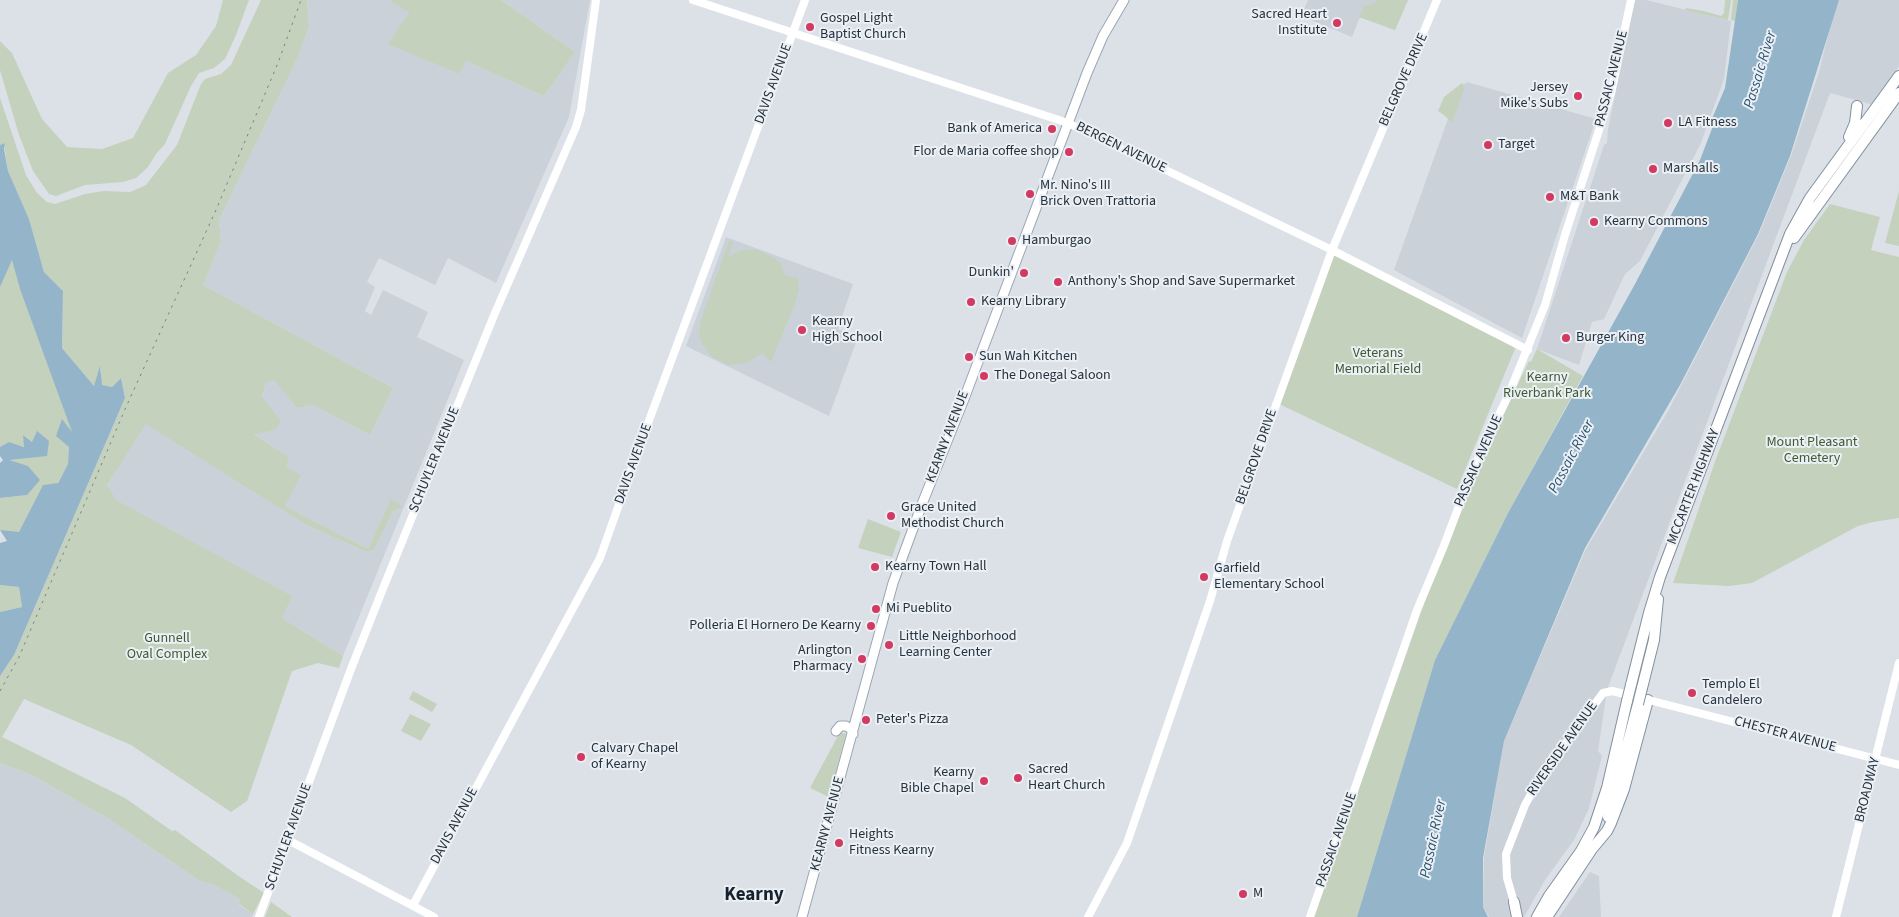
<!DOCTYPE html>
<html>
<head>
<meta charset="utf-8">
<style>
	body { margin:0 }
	canvas { display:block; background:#dce1e7 }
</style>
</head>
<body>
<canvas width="1899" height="917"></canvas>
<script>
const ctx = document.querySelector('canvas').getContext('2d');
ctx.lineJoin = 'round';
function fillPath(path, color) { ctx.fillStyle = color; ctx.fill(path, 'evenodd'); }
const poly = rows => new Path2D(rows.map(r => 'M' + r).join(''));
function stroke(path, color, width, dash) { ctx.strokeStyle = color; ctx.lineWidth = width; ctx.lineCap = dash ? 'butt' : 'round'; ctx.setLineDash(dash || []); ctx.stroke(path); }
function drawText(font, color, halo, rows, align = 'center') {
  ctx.font = font + ' "Source Sans 3",sans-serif'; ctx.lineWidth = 4; ctx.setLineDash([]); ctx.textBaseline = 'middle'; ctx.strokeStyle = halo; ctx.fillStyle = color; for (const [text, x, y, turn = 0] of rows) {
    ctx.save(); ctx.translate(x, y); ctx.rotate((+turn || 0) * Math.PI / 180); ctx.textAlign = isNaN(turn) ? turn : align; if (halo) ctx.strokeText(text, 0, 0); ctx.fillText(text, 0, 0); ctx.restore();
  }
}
fillPath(poly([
	[307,0,389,0,409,13,389,44,459,74,466,61,544,96,575,52,501,0,590,0,569,117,496,283,448,258,435,285,379,258,367,282,375,287,365,311,371,315,383,290,428,312,417,337,464,360,343,656,282,618,291,596,115,500,107,485,146,423,305,524,366,552,374,550,393,511,403,507,391,500,368,549,285,506,285,467,289,457,253,433,266,383,274,379,297,408,313,405,370,435,393,388,203,285,221,241,219,220,297,59,309,27],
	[1308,0,1408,0,1395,30,1360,17,1352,37,1301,16],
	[1635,0,1646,0,1731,21,1724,79,1700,145,1640,261,1625,274,1604,319,1592,322,1579,365,1537,349,1604,145,1607,143,1608,129],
	[1837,0,1899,0,1899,66,1874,105,1830,93,1607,690,1598,751,1602,756,1589,808,1574,840,1545,880,1524,917,1489,917,1483,907,1484,857,1504,741,1586,549,1668,411,1759,234,1791,156,1819,72],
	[1467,82,1596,119,1522,338,1394,270,1459,88],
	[726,237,853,284,838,329,858,337,829,416,686,346],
	[0,763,30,774,109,819,200,881,214,885,240,899,239,905,253,914,252,917,0,917],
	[1590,872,1599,876,1601,917,1559,917]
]), '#cad1d9');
fillPath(poly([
	[223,0,249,0,236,35,225,59,214,68,199,73,191,86,165,144,156,154,148,167,136,178,123,182,85,185,56,196,49,194,33,171,19,135,0,70,0,41,12,53,42,119,67,147,102,149,133,138,168,73,196,55,216,26],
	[261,0,307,0,309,27,297,59,219,220,221,241,203,285,393,388,370,435,313,405,297,408,274,380,266,383,262,397,281,421,275,430,254,434,289,457,286,467,301,475,285,506,368,549,391,499,403,507,393,511,374,550,366,552,305,524,146,424,107,485,116,500,292,596,282,618,343,656,339,668,318,663,292,671,247,801,231,812,131,745,24,699,2,737,125,798,172,831,175,830,240,877,264,893,253,914,239,904,240,899,214,885,200,881,109,819,30,774,0,763,0,676,14,655,125,398,121,378,112,387,101,385,101,368,94,386,62,348,63,291,44,272,29,219,8,171,4,143,0,145,0,98,26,175,37,193,47,202,55,204,85,194,104,191,130,192,146,185,177,145,201,84,205,79,221,74,231,65],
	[389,0,501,0,575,52,544,96,466,61,459,74,388,44,409,13],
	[1378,0,1408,0,1395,30,1359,17,1364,6,1373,4],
	[1725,0,1731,0,1728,20,1685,10,1686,8,1704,11,1721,16,1724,13],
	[1733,0,1738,0,1735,21,1731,20],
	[1462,83,1465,86,1452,123,1444,115,1438,111,1444,97],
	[1899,191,1899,246,1885,243],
	[1830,204,1880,217,1871,250,1899,257,1899,518,1873,522,1858,526,1752,583,1729,586,1673,583,1716,459,1787,272,1804,240],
	[729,241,733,242,728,257,739,251,751,249,758,250,776,259,780,263,785,275,798,278,799,288,796,301,771,362,762,353,747,363,729,365,712,357,702,344,699,333,701,320],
	[1332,248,1517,344,1457,489,1277,403],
	[12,259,19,285,73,434,62,419,69,447,68,464,57,484,43,485,19,533,0,530,0,498,27,495,8,460,32,442,23,435,25,447,9,442,0,447,0,287],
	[1537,349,1583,376,1508,513,1435,660,1357,917,1314,917,1432,581,1464,498,1529,361,1531,362],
	[868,519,901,532,892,557,858,548],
	[0,585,19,587,22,607,0,612],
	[413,691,437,704,432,712,409,699],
	[410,714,431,724,421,741,401,731],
	[840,732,846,734,829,797,810,788],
	[271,902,292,917,265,917]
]), '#c4d1bc');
fillPath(poly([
	[1738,0,1839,0,1790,156,1758,234,1680,385,1585,548,1504,741,1483,858,1483,907,1488,917,1357,917,1435,660,1508,513,1635,284,1700,160,1713,126,1711,121,1725,88],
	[5,143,4,149,8,171,29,219,44,272,63,291,62,348,94,386,100,366,102,385,112,387,121,378,125,398,14,655,0,676,0,612,22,607,19,587,0,585,0,543,7,541,0,530,19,532,43,485,58,483,68,464,69,447,56,436,62,419,72,432,20,289,12,260,0,287,0,145],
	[37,431,49,441,47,456,9,460,28,466,40,480,27,495,0,498,0,463,3,460,0,456,0,447,9,442,24,447,23,435,32,442]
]), '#94b4c9');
const primary = poly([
	[836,731,840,726,846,726,851,729,853,734],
	[802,917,893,583,922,504,964,399,1087,73,1103,36,1124,0]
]);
const highway = poly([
	[1849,137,1855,123,1857,106],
	[1794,238,1899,93],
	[1631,685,1649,613,1660,577,1790,234,1810,198,1899,76],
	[1642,688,1654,640,1658,599],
	[1608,817,1638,704],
	[1514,902,1517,917],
	[1537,917,1549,896,1581,851,1594,827,1607,788,1627,701],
	[1547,917,1592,849,1607,831,1611,823,1624,789,1648,700]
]);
stroke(primary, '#9ba7b3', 11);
stroke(highway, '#83919e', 12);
stroke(poly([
	[693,0,1068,123,1332,250,1528,350],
	[1645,699,1899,765],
	[288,840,434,917],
	[1514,902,1507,878,1506,854,1525,805,1540,778,1603,693,1612,691,1633,696],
	[413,905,600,558,644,434,805,0],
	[259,917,351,669,384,586,495,313,576,127,581,110,596,0],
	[1088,917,1127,843,1210,601,1227,541,1332,250,1437,0],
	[1310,917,1417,610,1443,548,1474,467,1508,396,1545,305,1565,235,1611,93,1631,0],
	[1836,917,1899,663]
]), '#fff', 8);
stroke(primary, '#fff', 9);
stroke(highway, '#fff', 10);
stroke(poly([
	[0,691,19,657,126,407,216,210,278,63,301,0]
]), '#758391', 1, [2.5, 5]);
const highwayBridge = poly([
	[1627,701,1631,685],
	[1638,704,1642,688]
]);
stroke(highwayBridge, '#83919e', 12, []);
stroke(highwayBridge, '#fff', 10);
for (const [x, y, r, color] of [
	[1337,23,5,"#d43962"],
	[810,27,5,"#d43962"],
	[1578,96,5,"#d43962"],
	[1668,123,5,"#d43962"],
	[1052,129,5,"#d43962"],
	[1488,145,5,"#d43962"],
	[1069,152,5,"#d43962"],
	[1653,169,5,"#d43962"],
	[1030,194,5,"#d43962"],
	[1550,197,5,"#d43962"],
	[1594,222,5,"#d43962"],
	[1012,241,5,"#d43962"],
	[1024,273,5,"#d43962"],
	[1058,282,5,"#d43962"],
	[971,302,5,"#d43962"],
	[802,330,5,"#d43962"],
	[1566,338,5,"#d43962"],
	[969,357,5,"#d43962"],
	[984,376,5,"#d43962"],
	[891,516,5,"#d43962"],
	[875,567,5,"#d43962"],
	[1204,577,5,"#d43962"],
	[876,609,5,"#d43962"],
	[871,626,5,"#d43962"],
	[889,645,5,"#d43962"],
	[862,659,5,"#d43962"],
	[1692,693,5,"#d43962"],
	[866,720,5,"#d43962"],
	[581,757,5,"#d43962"],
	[1018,778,5,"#d43962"],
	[984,781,5,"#d43962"],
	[839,843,5,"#d43962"],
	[1243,894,5,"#d43962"]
]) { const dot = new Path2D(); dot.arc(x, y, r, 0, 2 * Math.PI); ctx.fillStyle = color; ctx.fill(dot); stroke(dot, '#ebf0f5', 2); }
drawText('14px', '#25313e', '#ebf0f5', [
	["Sacred Heart",1327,15,"right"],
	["Institute",1327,31,"right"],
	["Gospel Light",820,19],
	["Baptist Church",820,35],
	["Jersey",1568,88,"right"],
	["Mike's Subs",1568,104,"right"],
	["LA Fitness",1678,123],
	["Bank of America",1042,129,"right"],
	["Target",1498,145],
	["Flor de Maria coffee shop",1059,152,"right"],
	["Marshalls",1663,169],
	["Mr. Nino's III",1040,186],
	["Brick Oven Trattoria",1040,202],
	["M&T Bank",1560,197],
	["Kearny Commons",1604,222],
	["Hamburgao",1022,241],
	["Dunkin'",1014,273,"right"],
	["Anthony's Shop and Save Supermarket",1068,282],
	["Kearny Library",981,302],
	["Kearny",812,322],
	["High School",812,338],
	["Burger King",1576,338],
	["Sun Wah Kitchen",979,357],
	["The Donegal Saloon",994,376],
	["Grace United",901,508],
	["Methodist Church",901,524],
	["Kearny Town Hall",885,567],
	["Garfield",1214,569],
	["Elementary School",1214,585],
	["Mi Pueblito",886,609],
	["Polleria El Hornero De Kearny",861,626,"right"],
	["Little Neighborhood",899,637],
	["Learning Center",899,653],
	["Arlington",852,651,"right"],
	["Pharmacy",852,667,"right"],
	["Templo El",1702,685],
	["Candelero",1702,701],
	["Peter's Pizza",876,720],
	["Calvary Chapel",591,749],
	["of Kearny",591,765],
	["Sacred",1028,770],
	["Heart Church",1028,786],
	["Kearny",974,773,"right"],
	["Bible Chapel",974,789,"right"],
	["Heights",849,835],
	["Fitness Kearny",849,851],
	["M",1253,894]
], 'left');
drawText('14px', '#25313e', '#ebf0f5', [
	["PASSAIC AVENUE",1612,79,-76],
	["BELGROVE DRIVE",1404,80,-66],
	["DAVIS AVENUE",774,84,-70],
	["BERGEN AVENUE",1121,148,26],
	["KEARNY AVENUE",948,437,-69],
	["BELGROVE DRIVE",1257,457,-71],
	["SCHUYLER AVENUE",435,460,-68],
	["PASSAIC AVENUE",1479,461,-66],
	["DAVIS AVENUE",634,464,-70],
	["MCCARTER HIGHWAY",1694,487,-69],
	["CHESTER AVENUE",1785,735,15],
	["RIVERSIDE AVENUE",1563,749,-55],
	["BROADWAY",1868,790,-76],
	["KEARNY AVENUE",828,824,-75],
	["DAVIS AVENUE",455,826,-62],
	["SCHUYLER AVENUE",289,837,-70],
	["PASSAIC AVENUE",1337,840,-71]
]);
drawText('14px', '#3e5a32', '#ebf0f5', [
	["Veterans",1378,354],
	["Memorial Field",1378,370],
	["Kearny",1547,378],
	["Riverbank Park",1547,394],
	["Mount Pleasant",1812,443],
	["Cemetery",1812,459],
	["Gunnell",167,639],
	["Oval Complex",167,655]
]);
drawText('italic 15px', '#2e5573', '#ebf0f5', [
	["Passaic River",1761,70,-73],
	["Passaic River",1572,457,-62],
	["Passaic River",1434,839,-78]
]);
drawText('bold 19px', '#18222e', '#ebf0f5', [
	["Kearny",754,896]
]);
</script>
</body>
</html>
